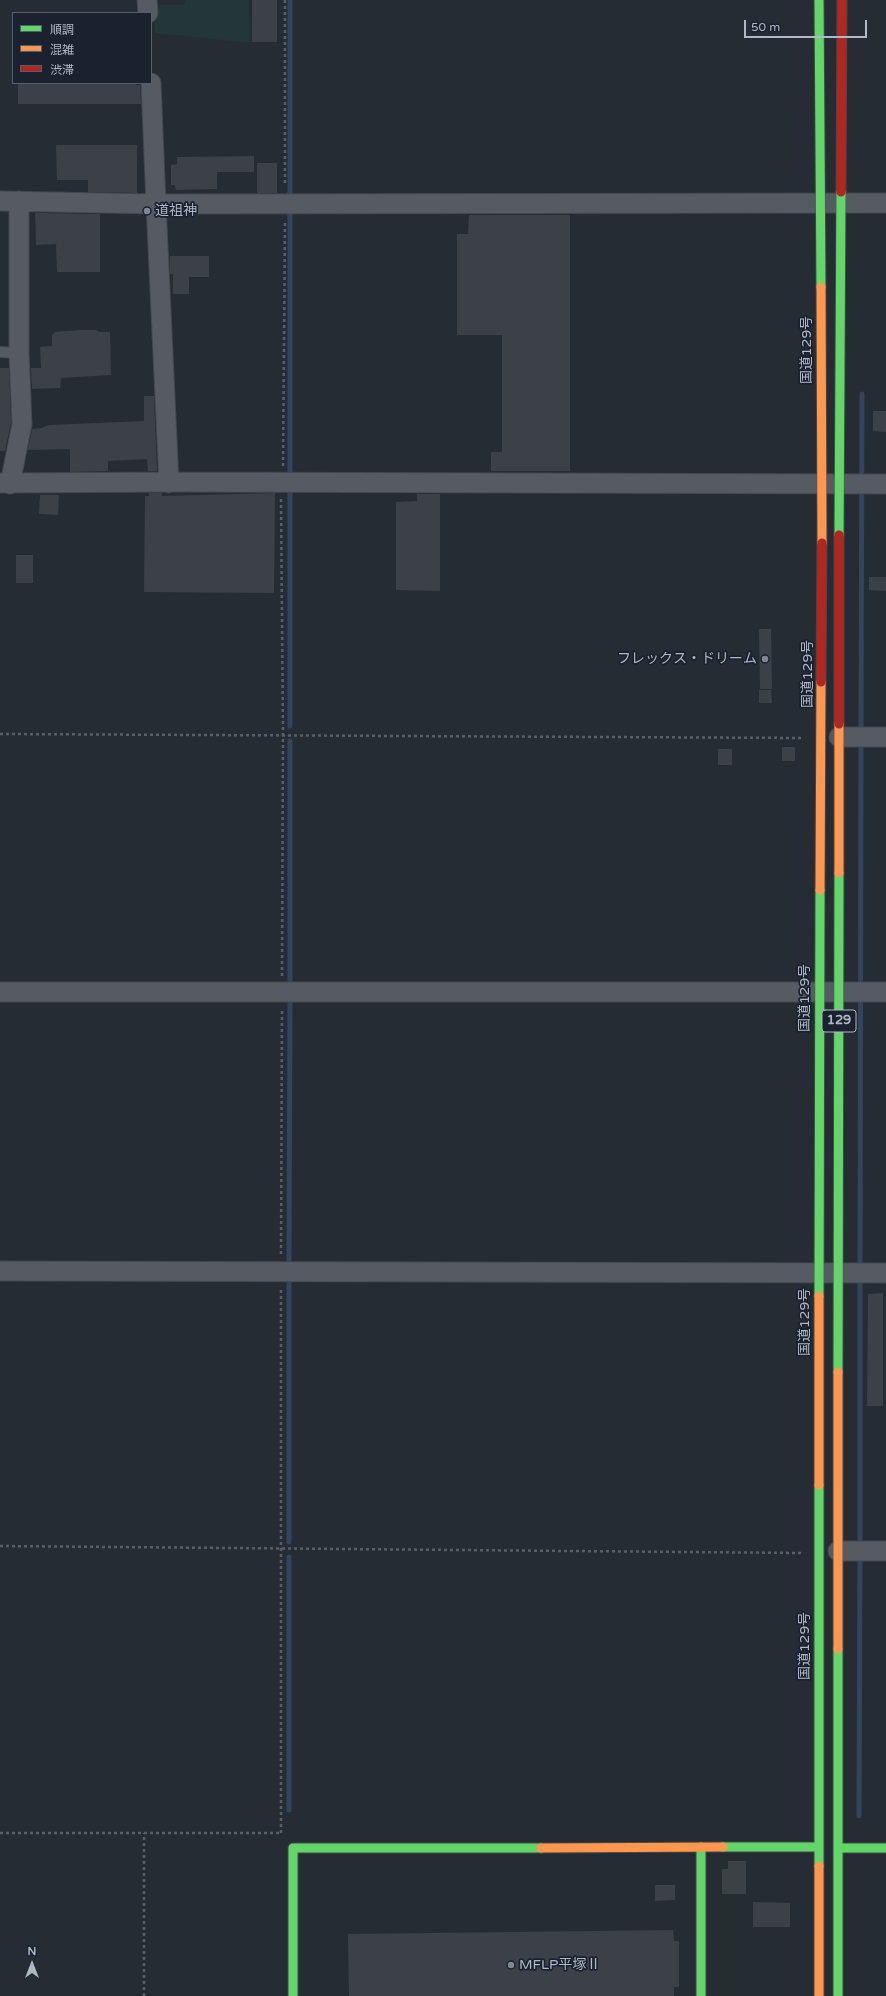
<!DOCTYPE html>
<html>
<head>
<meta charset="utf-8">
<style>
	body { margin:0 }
	#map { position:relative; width:886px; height:1996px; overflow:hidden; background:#262c33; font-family:"Varela Round","Noto Sans JP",sans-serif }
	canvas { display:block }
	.legend { position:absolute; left:12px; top:12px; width:140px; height:72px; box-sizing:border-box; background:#19222e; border:1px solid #555e6b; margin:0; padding:5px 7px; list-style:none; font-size:12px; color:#aeb8c6 }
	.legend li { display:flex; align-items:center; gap:8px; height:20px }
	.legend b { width:20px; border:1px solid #555e6b }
	.north { position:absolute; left:12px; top:1944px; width:40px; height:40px; -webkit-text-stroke:3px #19222e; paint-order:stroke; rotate:0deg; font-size:11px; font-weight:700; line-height:16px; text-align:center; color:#aeb8c6 }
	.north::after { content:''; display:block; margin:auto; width:14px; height:18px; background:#aeb8c6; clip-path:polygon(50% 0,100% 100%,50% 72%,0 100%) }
	.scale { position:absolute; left:744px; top:20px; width:123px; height:18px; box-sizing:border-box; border:2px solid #aeb8c6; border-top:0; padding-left:5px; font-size:12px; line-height:14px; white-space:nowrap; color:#aeb8c6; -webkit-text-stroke:3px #19222e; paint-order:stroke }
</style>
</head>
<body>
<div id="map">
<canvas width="886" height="1996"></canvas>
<ul class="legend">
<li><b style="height:5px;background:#63d668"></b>順調</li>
<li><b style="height:5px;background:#ff974d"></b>混雑</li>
<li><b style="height:5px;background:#b3261e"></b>渋滞</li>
</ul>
<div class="north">N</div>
<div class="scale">50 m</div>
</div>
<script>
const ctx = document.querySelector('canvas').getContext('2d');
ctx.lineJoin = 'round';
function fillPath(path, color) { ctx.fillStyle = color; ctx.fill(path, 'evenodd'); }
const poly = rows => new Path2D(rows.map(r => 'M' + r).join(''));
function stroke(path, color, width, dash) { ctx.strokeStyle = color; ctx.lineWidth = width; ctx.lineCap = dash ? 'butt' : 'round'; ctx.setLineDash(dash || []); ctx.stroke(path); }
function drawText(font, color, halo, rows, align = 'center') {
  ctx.font = font + ' "Varela Round","Noto Sans JP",sans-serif'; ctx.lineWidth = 3.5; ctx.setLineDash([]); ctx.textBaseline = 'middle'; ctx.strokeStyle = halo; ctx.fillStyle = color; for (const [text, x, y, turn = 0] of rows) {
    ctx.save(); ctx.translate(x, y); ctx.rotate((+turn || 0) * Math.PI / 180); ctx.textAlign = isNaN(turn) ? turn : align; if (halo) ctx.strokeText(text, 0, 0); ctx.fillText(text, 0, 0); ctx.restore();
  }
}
fillPath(poly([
	[185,0,249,0,250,43,155,33,154,5,184,5]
]), '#233639');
stroke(poly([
	[290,473,290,0],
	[290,726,290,490],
	[861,733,862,394],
	[290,988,290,741],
	[289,1261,290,996],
	[860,1269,861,741],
	[289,1542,289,1279],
	[860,1547,860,1277],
	[289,1557,289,1810],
	[859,1816,860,1555]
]), '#31455d', 5);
fillPath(poly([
	[252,0,277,0,277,42,252,42],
	[18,83,136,83,136,85,140,85,141,104,18,104],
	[56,145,137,145,137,193,88,192,88,180,57,180],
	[254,156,254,172,217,172,217,189,176,190,175,185,171,185,171,165,177,164,177,157],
	[257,163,277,163,277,193,257,193],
	[35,213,100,214,100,272,57,272,56,244,36,245],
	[469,215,570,215,570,471,491,471,491,452,502,452,502,335,457,335,457,234,468,234],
	[170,256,209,256,209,277,189,277,189,294,173,294,173,274,170,274],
	[80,330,96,330,99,332,110,332,111,375,61,378,60,388,32,389,31,368,41,368,40,347,52,346,52,334,54,334,54,332],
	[0,368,9,368,11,423,5,451,0,451],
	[144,396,154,396,157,471,148,471,147,459,108,461,108,471,70,472,70,449,28,450,32,429,43,428,43,427,49,425,144,421],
	[873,411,886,411,886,432,873,431],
	[149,493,162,493,162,496,275,493,274,593,144,592,145,496,149,496],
	[417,494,440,494,440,591,396,590,396,502,417,501],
	[40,495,59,495,58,515,39,514],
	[16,555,33,555,33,583,16,583],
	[869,577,886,577,886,591,869,590],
	[759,629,771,629,772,689,760,689],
	[759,690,771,690,772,703,759,703],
	[782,747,795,747,795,761,782,761],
	[718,749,732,749,732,765,718,765],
	[883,1293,883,1406,867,1406,868,1294],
	[728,1861,746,1861,746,1894,722,1894,722,1869,728,1869],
	[655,1885,675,1885,675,1900,655,1901],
	[753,1902,790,1903,790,1927,753,1927],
	[673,1930,674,1941,679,1941,679,1987,674,1987,674,1996,349,1996,348,1934]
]), '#3b4147');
const lane = poly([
	[0,352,19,353]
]);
const street = poly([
	[147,0,148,13],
	[0,201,156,204,151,83],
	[0,483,174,482,886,484],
	[169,483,156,204,886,203],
	[10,484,22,424,19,353,19,201],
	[839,737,886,737],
	[0,992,886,992],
	[0,1271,886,1273],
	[838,1551,886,1551]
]);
const fast = poly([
	[819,0,821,287],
	[839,535,841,192],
	[819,1296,820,890],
	[838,1372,839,873],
	[819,1485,819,1866],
	[701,1847,701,1996],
	[723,1847,818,1847],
	[838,1848,886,1848],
	[293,1996,293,1848,541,1848],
	[838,1996,838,1649]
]);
const slow = poly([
	[821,287,822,543],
	[839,873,839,724],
	[820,890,821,682],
	[819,1296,819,1485],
	[838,1649,838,1372],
	[541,1848,723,1847],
	[819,1866,819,1996]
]);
const jam = poly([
	[841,192,842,0],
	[821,682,822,543],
	[839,724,839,535]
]);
stroke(lane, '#44484e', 12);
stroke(street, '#44484e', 21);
stroke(fast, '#44484e', 11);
stroke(slow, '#44484e', 11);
stroke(jam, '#44484e', 11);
stroke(poly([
	[285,0,285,186],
	[283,466,285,221],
	[281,499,283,734,282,976],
	[0,734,803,738],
	[281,1254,282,1009],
	[0,1546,801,1553],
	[0,1833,281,1833],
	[281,1833,281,1289],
	[144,1996,144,1833]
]), '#585f65', 2.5, [3, 3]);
stroke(lane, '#565a62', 10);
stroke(street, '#565a62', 19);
stroke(fast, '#63d668', 9);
stroke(slow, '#ff974d', 9);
stroke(jam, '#b3261e', 9);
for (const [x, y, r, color] of [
	[147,211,4,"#7e8793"],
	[765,659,4,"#7e8793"],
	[511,1965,4,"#7e8793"]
]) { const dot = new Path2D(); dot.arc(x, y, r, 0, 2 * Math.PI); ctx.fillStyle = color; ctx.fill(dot); stroke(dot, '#19222e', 1.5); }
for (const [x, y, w] of [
	[839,1021,34]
]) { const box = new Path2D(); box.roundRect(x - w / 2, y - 11, w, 22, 3); ctx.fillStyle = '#19222e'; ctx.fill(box); stroke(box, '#aeb8c6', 1); }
drawText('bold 13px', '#aeb8c6', null, [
	["129",839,1021]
]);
drawText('14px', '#aeb8c6', '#19222e', [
	["道祖神",155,211],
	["フレックス・ドリーム",757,659,"right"],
	["MFLP平塚Ⅱ",519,1965]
], 'left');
drawText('14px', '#aeb8c6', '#19222e', [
	["国道129号",807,350,-90],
	["国道129号",808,674,-90],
	["国道129号",805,998,-90],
	["国道129号",805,1322,-90],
	["国道129号",805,1646,-90]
]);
</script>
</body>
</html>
